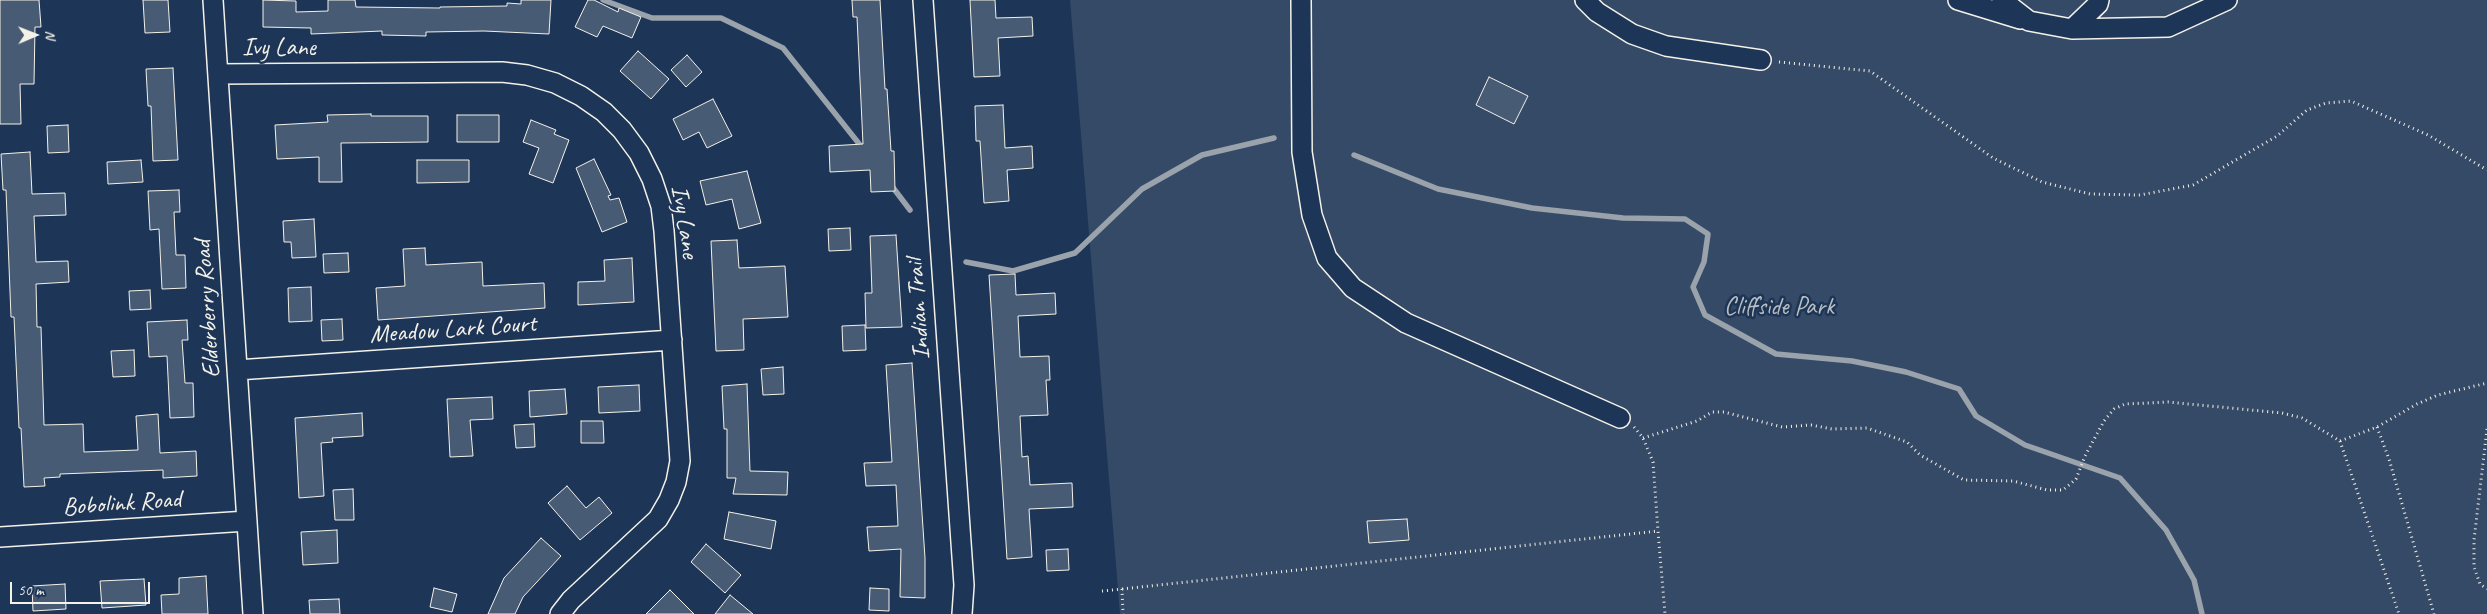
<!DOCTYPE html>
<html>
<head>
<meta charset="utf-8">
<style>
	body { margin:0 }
	#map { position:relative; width:2487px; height:614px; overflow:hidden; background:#1d3557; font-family:Caveat,sans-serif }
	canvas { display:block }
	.north { position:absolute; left:10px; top:10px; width:50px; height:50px; -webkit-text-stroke:4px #1d3557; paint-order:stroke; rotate:89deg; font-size:14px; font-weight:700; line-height:20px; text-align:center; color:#f4f1e8 }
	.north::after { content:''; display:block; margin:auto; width:18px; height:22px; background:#f4f1e8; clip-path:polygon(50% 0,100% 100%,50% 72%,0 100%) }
	.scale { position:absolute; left:10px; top:582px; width:140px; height:22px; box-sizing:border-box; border:2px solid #f4f1e8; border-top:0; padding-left:6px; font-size:15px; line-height:18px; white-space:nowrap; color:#f4f1e8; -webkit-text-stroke:4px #1d3557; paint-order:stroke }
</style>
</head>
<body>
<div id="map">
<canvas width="2487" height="614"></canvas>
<div class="north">N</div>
<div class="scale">50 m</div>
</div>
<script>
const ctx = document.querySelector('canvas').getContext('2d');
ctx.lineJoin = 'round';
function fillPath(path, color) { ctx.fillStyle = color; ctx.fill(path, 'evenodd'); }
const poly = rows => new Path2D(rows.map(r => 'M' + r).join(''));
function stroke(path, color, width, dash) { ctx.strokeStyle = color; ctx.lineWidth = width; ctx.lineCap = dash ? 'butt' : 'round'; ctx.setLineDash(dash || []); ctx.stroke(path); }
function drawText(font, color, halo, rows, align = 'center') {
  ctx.font = font + ' Caveat,sans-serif'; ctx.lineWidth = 5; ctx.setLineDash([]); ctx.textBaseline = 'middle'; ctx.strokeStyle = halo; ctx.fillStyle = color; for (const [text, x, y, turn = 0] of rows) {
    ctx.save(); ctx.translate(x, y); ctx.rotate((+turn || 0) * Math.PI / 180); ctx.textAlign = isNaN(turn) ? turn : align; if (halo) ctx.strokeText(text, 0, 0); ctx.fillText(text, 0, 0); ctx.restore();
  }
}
fillPath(poly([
	[1070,0,2487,0,2487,614,1120,614]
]), '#354a67');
stroke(poly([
	[603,0,652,18,721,18,783,48,864,150],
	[1354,155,1438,189,1532,208,1623,218,1685,219,1708,234,1704,262,1693,287,1705,315,1776,354,1852,361,1906,372,1959,389,1976,416,2025,445,2120,478,2166,530,2194,580,2202,614],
	[891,185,910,210],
	[966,262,1013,271,1075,253,1142,189,1202,155,1274,138]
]), '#9aa2ab', 5.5);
const building = poly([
	[0,0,39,0,41,27,35,27,34,84,20,84,21,124,0,124,0,0],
	[143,0,168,0,170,32,145,33,143,0],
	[263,0,296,1,296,12,328,11,328,0,355,0,356,7,440,8,440,7,507,6,507,3,521,4,521,0,551,0,549,34,484,31,426,32,426,36,382,35,382,31,311,34,311,28,263,27,263,0],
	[588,0,594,0,618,12,619,8,641,17,632,38,603,26,597,37,575,27,588,0],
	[852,0,880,0,885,89,887,89,891,151,894,151,895,191,871,192,870,170,830,172,829,146,863,144,857,17,853,17,852,0],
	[970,0,995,0,996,18,1032,17,1033,36,998,38,1000,76,974,77,970,0],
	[638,51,669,79,651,99,620,71,638,51],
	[687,55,702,72,686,87,671,70,687,55],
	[173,68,178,160,153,161,151,106,148,106,146,69,173,68],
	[1489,77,1528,96,1514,124,1476,105,1489,77],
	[713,99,732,136,707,148,699,132,683,140,673,119,713,99],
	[1003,105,1005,148,1032,146,1033,168,1007,170,1009,201,984,203,980,141,976,141,975,106,1003,105],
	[371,114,371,116,428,116,428,142,341,143,342,182,319,182,319,157,277,159,275,125,328,122,327,115,371,114],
	[457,115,499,115,499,142,457,142,457,115],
	[531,120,556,130,554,134,569,140,553,183,529,174,539,148,523,142,531,120],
	[68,125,69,152,48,153,47,126,68,125],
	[30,152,32,194,65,193,66,215,34,216,36,262,68,261,69,282,36,284,37,327,41,327,44,425,83,424,84,452,138,450,136,416,158,414,160,453,196,451,197,476,163,478,163,470,60,474,60,477,44,478,45,486,24,487,21,428,19,428,14,317,11,317,6,190,3,190,1,154,30,152],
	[594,159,611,195,608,196,610,200,619,198,627,222,602,232,576,168,594,159],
	[141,160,143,182,108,184,107,162,141,160],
	[417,160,469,160,469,182,417,183,417,160],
	[747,171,761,223,739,229,732,199,706,205,700,181,747,171],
	[179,190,180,212,174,212,176,255,185,255,186,288,162,289,159,229,150,230,148,191,179,190],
	[314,219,316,257,292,258,291,242,284,242,283,221,314,219],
	[850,228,851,250,829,251,828,229,850,228],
	[896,235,902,327,866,328,865,293,872,293,870,236,896,235],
	[737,240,739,268,785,266,788,317,743,319,744,350,716,351,711,241,737,240],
	[425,248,426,265,482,262,483,286,544,283,545,308,378,320,376,288,405,286,403,249,425,248],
	[348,253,349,272,324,273,323,254,348,253],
	[632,258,634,302,578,305,578,282,605,281,604,260,632,258],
	[1015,274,1016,295,1055,293,1056,314,1018,316,1020,357,1049,356,1050,380,1046,380,1048,415,1020,416,1022,457,1028,456,1030,485,1072,483,1073,507,1029,509,1032,557,1007,559,989,275,1015,274],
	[311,287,312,321,289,322,288,288,311,287],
	[150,290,151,309,130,310,129,291,150,290],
	[342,319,343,340,322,341,321,320,342,319],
	[187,320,188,340,182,340,185,383,193,383,194,417,170,418,167,356,149,357,147,322,187,320],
	[865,325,866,350,843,351,842,326,865,325],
	[134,350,135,376,113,377,111,351,134,350],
	[912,363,925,558,925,598,900,597,901,549,869,551,867,527,898,526,896,485,866,486,864,463,892,462,886,365,912,363],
	[783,367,784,394,763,395,761,369,783,367],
	[747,384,750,471,788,472,787,495,733,494,736,478,727,478,727,429,724,429,722,386,747,384],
	[639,385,640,411,599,413,598,387,639,385],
	[565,389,567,414,530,417,529,391,565,389],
	[492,397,493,419,470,420,473,456,450,457,447,399,492,397],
	[362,413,363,436,332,438,333,442,321,443,324,496,299,498,295,418,362,413],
	[581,421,603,421,604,443,581,443,581,421],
	[534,424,535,447,516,448,514,425,534,424],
	[567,486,586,508,599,497,612,513,580,540,548,503,567,486],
	[353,489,354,520,335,520,333,490,353,489],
	[729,512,776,521,771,549,724,539,729,512],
	[1407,519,1409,540,1369,543,1367,521,1407,519],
	[337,530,338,563,303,565,301,532,337,530],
	[541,538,561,556,523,597,515,614,488,614,504,578,541,538],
	[706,544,741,575,725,593,691,562,706,544],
	[1068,549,1069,570,1047,571,1046,550,1068,549],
	[206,576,208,614,162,614,161,595,179,594,179,578,206,576],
	[144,579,146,605,102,608,100,581,144,579],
	[65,584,66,609,33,611,32,586,65,584],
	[434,588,457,594,452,612,430,607,434,588],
	[870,588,889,589,889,611,869,610,870,588],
	[670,590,694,614,646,614,670,590],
	[730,595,753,614,715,614,730,595],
	[339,599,340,614,310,614,309,600,339,599]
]);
fillPath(building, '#485b74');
stroke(building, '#f4f1e8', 1);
const minor = poly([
	[213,0,253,614],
	[923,0,964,585,962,614],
	[1301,0,1302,152,1312,215,1327,258,1353,288,1406,323,1620,418],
	[1585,0,1597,12,1632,34,1666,46,1761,60],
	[1958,0,2020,19],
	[2002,0,2029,21,2072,29],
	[2099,0,2098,4,2072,29,2168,27,2227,0],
	[218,74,502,72,527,75,555,83,581,96,604,112,622,130,639,153,652,179,661,206,664,231,680,461,676,482,669,500,658,519,571,600,560,614],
	[237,370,672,340],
	[0,537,247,521]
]);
stroke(minor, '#f4f1e8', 22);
stroke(poly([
	[1779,62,1870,71,1993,158,2042,182,2090,194,2140,195,2193,185,2277,136,2307,110,2326,103,2351,101,2428,135,2487,170],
	[1634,427,1643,438,1653,462,1658,531],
	[2377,427,2389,459,2434,614],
	[2487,429,2474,540,2474,567,2480,584,2487,589],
	[1643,438,1697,421,1712,412,1724,412,1782,427,1811,425,1832,429,1867,428,1907,442,1920,455,1964,480,2013,481,2047,490,2063,490,2076,479,2085,456,2104,421,2114,409,2125,404,2168,402,2282,413,2302,418,2340,441,2377,427,2417,404,2438,395,2487,383],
	[2340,441,2399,614],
	[1122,589,1658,531,1665,614],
	[1102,591,1122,589,1123,614]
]), '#f4f1e8', 3, [1, 4]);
stroke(minor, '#1d3557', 19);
drawText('25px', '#f4f1e8', '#1d3557', [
	["Ivy Lane",279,48],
	["Ivy Lane",684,222,81],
	["Elderberry Road",208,309,-94],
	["Indian Trail",919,309,-94],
	["Meadow Lark Court",453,330,-4],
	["Bobolink Road",122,504,-4]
]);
drawText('25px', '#bbbfc1', '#1d3557', [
	["Cliffside Park",1779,307]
]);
</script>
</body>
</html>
